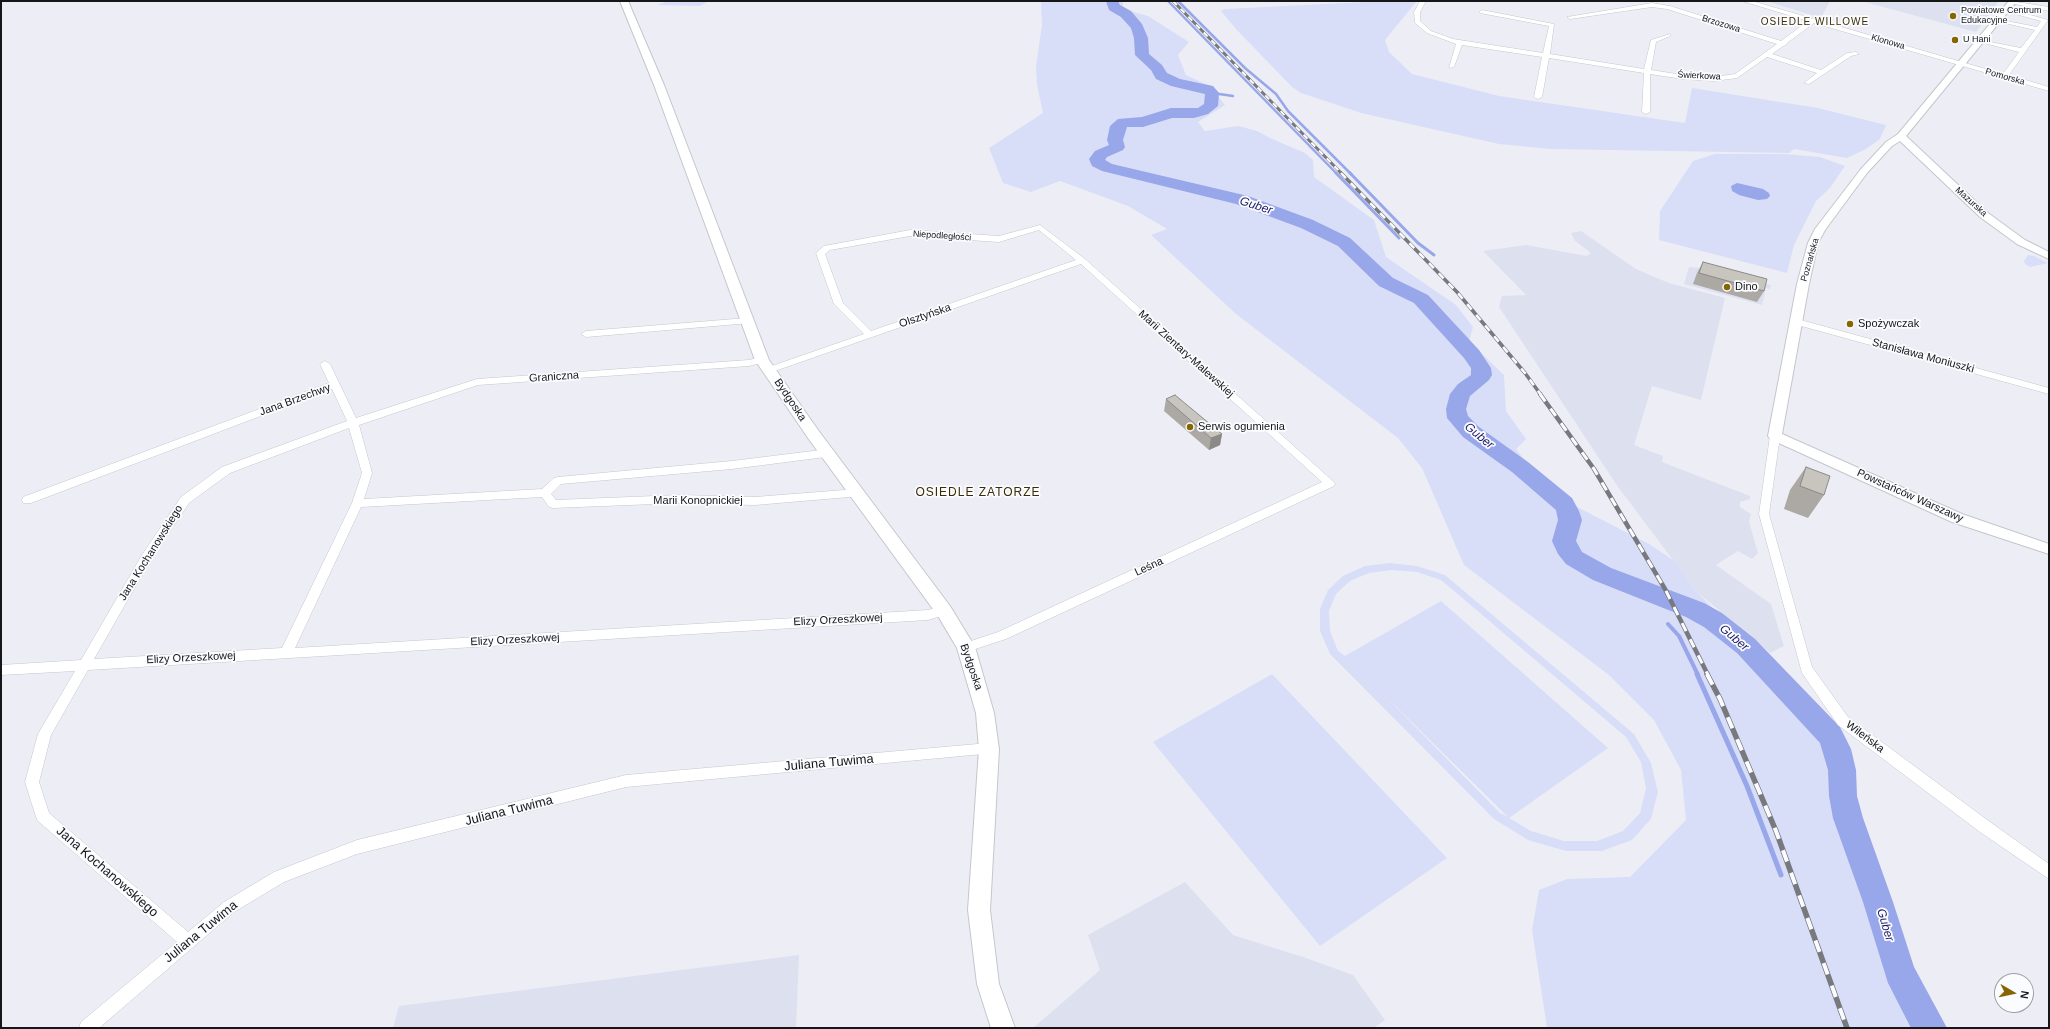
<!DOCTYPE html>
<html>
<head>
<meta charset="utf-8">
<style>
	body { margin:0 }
	#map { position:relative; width:2050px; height:1029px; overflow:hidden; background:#edeef5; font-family:Helvetica,sans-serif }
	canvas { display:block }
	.frame { position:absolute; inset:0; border:2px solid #151618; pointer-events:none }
	.north { position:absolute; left:1994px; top:973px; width:40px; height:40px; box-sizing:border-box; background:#fbfcff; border:1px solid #9fa0a3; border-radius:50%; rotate:99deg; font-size:11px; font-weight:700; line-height:16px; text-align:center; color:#151618 }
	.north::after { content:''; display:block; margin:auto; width:14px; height:18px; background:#876601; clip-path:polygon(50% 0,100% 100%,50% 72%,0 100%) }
</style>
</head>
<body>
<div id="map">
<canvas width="2050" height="1029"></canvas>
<div class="frame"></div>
<div class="north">N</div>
</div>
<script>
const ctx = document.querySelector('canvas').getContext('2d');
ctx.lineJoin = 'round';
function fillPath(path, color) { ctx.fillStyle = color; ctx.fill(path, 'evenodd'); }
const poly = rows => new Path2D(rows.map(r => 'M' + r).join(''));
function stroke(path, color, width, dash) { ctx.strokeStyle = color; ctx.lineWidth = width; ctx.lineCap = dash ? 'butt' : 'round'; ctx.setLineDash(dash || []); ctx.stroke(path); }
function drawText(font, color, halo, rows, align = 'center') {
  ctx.font = font + ' Helvetica,sans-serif'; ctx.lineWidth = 3.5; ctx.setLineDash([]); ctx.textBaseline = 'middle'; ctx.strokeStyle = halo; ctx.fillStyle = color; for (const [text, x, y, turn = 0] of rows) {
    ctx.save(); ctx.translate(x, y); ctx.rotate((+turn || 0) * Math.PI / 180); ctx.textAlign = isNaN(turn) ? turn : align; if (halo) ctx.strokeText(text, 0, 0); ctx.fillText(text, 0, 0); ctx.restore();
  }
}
fillPath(poly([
	[1766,1,1830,1,1821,18],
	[1861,1,1999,1,1976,32],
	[1581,231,1636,269,1669,283,1725,298,1701,400,1652,386,1634,445,1663,456,1662,462,1750,496,1750,499,1740,502,1740,507,1751,514,1749,522,1758,553,1752,559,1738,551,1716,565,1771,604,1784,646,1770,653,1697,592,1618,487,1499,307,1502,296,1526,295,1483,251,1526,245,1587,256,1591,253,1575,241,1571,233],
	[1689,267,1711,269,1771,285,1770,289,1766,288,1762,305,1684,284],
	[1185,882,1233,935,1306,958,1353,975,1385,1020,1374,1028,1033,1028,1100,970,1088,935],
	[799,955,796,1028,393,1028,399,1006]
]), '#dde1ef');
fillPath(poly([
	[668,1,709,1,700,6,657,5],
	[1041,1,1123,1,1123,9,1148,16,1189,42,1178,55,1186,75,1210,86,1225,105,1198,122,1205,131,1238,126,1257,131,1270,138,1305,153,1313,160,1314,177,1374,220,1386,257,1456,305,1473,327,1469,341,1504,375,1506,411,1526,439,1516,449,1550,493,1649,544,1673,560,1697,592,1798,695,1827,733,1844,760,1853,789,1872,911,1920,1028,1547,1028,1532,930,1539,890,1567,879,1630,877,1686,820,1681,770,1654,720,1609,675,1464,565,1422,468,1398,438,1236,314,1151,235,1167,229,1128,206,1060,181,1031,192,1003,183,989,148,1043,113,1037,85,1036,66,1042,25],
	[1386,1,1417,1,1385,40,1389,52,1412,74,1499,96,1685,123,1692,88,1818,108,1886,125,1880,139,1866,149,1847,158,1794,149,1789,153,1551,149,1499,144,1361,113,1301,93,1292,87,1236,29,1221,11,1224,9],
	[1715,154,1784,154,1820,157,1845,166,1830,188,1816,201,1794,245,1787,273,1659,240,1660,211,1693,161],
	[2028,255,2034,256,2048,263,2030,267,2025,264,2024,261],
	[1390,563,1417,566,1445,575,1634,734,1651,763,1658,792,1651,819,1632,840,1602,851,1566,851,1528,840,1494,819,1330,654,1320,631,1320,609,1328,590,1343,576,1365,566],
	[1392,570,1417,572,1441,580,1626,737,1641,762,1646,789,1640,813,1623,831,1597,841,1564,841,1531,831,1509,818,1608,748,1441,601,1345,656,1338,651,1330,631,1329,611,1336,594,1350,581,1369,573],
	[1380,691,1508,817,1500,813],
	[1272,674,1447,858,1320,946,1153,742]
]), '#d8def7');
fillPath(poly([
	[1737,183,1763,189,1769,193,1770,196,1767,199,1758,200,1739,195,1732,191,1731,186]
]), '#98a6ea');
stroke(poly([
	[1168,1,1337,174],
	[1178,1,1245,68,1276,94,1288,111,1351,174],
	[1212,93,1233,96]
]), '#98a6ea', 2.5);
stroke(poly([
	[1336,173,1399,238],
	[1350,173,1418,243,1434,255],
	[1463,344,1468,343]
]), '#98a6ea', 3);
stroke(poly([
	[1630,584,1631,590],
	[1668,624,1679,636,1698,675]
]), '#98a6ea', 4);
stroke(poly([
	[1697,674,1747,786,1781,875]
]), '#98a6ea', 5);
fillPath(poly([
	[1106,1,1118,1,1120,5,1131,11,1142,24,1148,38,1149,54,1162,65,1167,73,1180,79,1213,86,1219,93,1218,106,1208,114,1194,118,1172,118,1143,127,1127,127,1123,140,1125,147,1123,150,1107,157,1105,160,1112,164,1248,196,1313,220,1350,238,1393,278,1428,295,1479,350,1491,368,1492,375,1489,380,1470,396,1466,409,1468,416,1479,427,1528,462,1572,498,1579,511,1582,520,1576,541,1582,552,1611,568,1704,603,1722,613,1755,639,1840,727,1851,749,1856,770,1857,796,1863,818,1893,902,1914,967,1947,1028,1911,1028,1888,983,1863,902,1833,818,1829,796,1828,770,1820,743,1737,653,1704,627,1686,617,1593,580,1566,564,1558,554,1552,541,1558,520,1556,510,1512,472,1463,437,1447,418,1446,409,1450,394,1458,384,1471,375,1471,368,1464,358,1414,303,1379,286,1338,246,1301,228,1236,204,1102,171,1092,166,1089,159,1095,151,1109,145,1107,140,1110,126,1118,119,1142,117,1171,108,1198,108,1204,104,1205,94,1171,86,1156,79,1151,70,1135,55,1134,38,1131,28,1121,17,1109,10,1106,1]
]), '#98a6ea');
const minor = poly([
	[1420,1,1426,1,1420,12,1420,21,1431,31,1453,39,1543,53,1549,26,1480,13,1479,12,1482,10,1554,24,1550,54,1644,69,1651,40,1670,34,1670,36,1656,42,1651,70,1683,75,1714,77,1735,74,1777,44,1667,9,1652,7,1570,19,1567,17,1652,3,1670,6,1781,41,1808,21,1742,1,1752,1,2003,74,2019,52,1980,42,1980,40,2021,48,2035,30,1996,21,1996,19,2037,27,2041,21,2004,11,2004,9,2006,8,2048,20,2009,75,2049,87,2049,91,1814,23,1787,43,1786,45,1783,46,1772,54,1821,70,1847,53,1856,52,1859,54,1851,56,1809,84,1804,83,1817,73,1767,57,1737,78,1714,81,1683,79,1650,74,1650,112,1646,114,1642,112,1644,73,1549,58,1542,97,1538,99,1534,97,1542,57,1462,45,1454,67,1449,68,1456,44,1427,33,1415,23,1414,12,1420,1],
	[2010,1,2049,7,2049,11,2010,3,2010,1],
	[1040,225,1085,259,1335,483,1334,486,1006,639,966,652,962,650,960,647,962,644,998,632,1322,482,1081,264,772,372,766,372,764,370,766,368,864,334,834,304,816,253,824,246,910,230,999,236,1040,225],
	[1039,230,1076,260,871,331,843,303,825,254,830,250,910,236,999,242,1039,230],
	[747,318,752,321,750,323,586,337,581,334,586,331,747,318],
	[1797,319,2049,388,2049,394,1794,324,1792,322,1797,319],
	[762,357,767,360,765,362,749,366,478,385,359,425,372,473,364,499,542,489,554,478,558,477,732,461,829,449,833,450,834,453,833,456,732,469,561,484,551,494,556,500,680,495,755,497,857,489,861,490,862,493,861,496,755,505,680,503,553,508,549,507,542,497,361,507,295,648,928,610,944,606,948,608,950,611,948,614,928,620,88,670,51,735,39,782,49,813,188,932,224,902,274,872,357,840,626,775,989,743,994,745,996,749,994,753,626,787,357,854,284,882,234,912,99,1028,79,1028,81,1022,177,942,38,821,36,817,25,782,38,734,75,671,1,675,1,665,81,660,142,555,181,497,222,467,347,421,332,389,31,503,23,503,22,500,23,497,329,383,320,364,325,361,330,364,356,418,477,379,749,360,762,357],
	[349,428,362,473,352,503,282,648,94,659,150,561,189,503,230,473,349,428],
	[1775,433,1780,436,1769,514,1812,667,1848,717,1990,822,2049,864,2049,879,1980,832,1838,725,1802,673,1759,514,1770,436,1775,433]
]);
const tertiary = poly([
	[2009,1,2017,1,1906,136,1988,213,2025,240,2049,252,2049,259,2017,244,1980,217,1900,141,1892,146,1867,173,1825,230,1818,243,1809,284,1782,434,1962,514,2049,544,2049,554,1952,522,1770,439,1768,436,1797,284,1808,243,1815,229,1861,169,1886,142,1898,134,2009,1]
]);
const secondary = poly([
	[620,1,628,1,664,85,769,360,818,430,950,606,975,647,994,713,999,749,990,910,999,984,1015,1028,991,1028,977,984,968,910,979,749,976,713,957,648,938,616,808,438,755,360,654,85,620,1]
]);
stroke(minor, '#c4c6cc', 1);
stroke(tertiary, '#c4c6cc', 2);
stroke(secondary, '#c4c6cc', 2);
fillPath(minor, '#fff');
fillPath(tertiary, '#fff');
fillPath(secondary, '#fff');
const railFar3 = poly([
	[1173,1,1342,174]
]);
const railFar2 = poly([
	[1341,173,1457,292,1525,373,1541,395]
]);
const railFar1 = poly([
	[1540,394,1594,469,1665,589,1708,675]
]);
const rail = poly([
	[1707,674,1720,699,1776,831,1847,1028]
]);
stroke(railFar3, '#78797e', 3);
stroke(railFar2, '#78797e', 3.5);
stroke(railFar1, '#78797e', 4.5);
stroke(rail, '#78797e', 5.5);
stroke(railFar3, '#fbfcff', 2, [5.5]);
stroke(railFar2, '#fbfcff', 2.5, [7]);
stroke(railFar1, '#fbfcff', 3, [9]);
stroke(rail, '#fbfcff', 4, [12]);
fillPath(poly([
	[1703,262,1764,291,1757,302,1693,284,1697,273],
	[1166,399,1222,434,1220,445,1209,450,1164,411],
	[1806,467,1824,495,1808,518,1784,509,1790,490]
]), '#aca9a4');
fillPath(poly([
	[1222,434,1220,445,1209,450,1211,438]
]), '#8c8a86');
const building = poly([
	[1703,262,1767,279,1764,291,1699,273,1703,262],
	[1175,395,1222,434,1211,438,1166,399,1175,395],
	[1806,467,1830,476,1824,495,1800,486,1806,467]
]);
fillPath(building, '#c8c5bf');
stroke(building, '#8c8a86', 1);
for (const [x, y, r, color] of [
	[1953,16,4,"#876601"],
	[1955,40,4,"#876601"],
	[1727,287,4,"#876601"],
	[1850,324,4,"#876601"],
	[1190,427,4,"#876601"]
]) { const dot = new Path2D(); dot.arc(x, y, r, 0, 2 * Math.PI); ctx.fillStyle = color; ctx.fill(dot); stroke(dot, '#fbfcff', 1.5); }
drawText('9px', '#151618', '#fbfcff', [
	["Powiatowe Centrum",1961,11],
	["Edukacyjne",1961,21],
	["U Hani",1963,40]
], 'left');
drawText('9px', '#151618', '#fbfcff', [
	["Brzozowa",1721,24,17],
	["Klonowa",1888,42,16],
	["Świerkowa",1699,76,3],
	["Pomorska",2005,77,16],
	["Mazurska",1971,202,42],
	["Niepodległości",942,236,4],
	["Poznańska",1810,260,-74]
]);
ctx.letterSpacing = '1px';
drawText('10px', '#3c2c02', '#fbfcff', [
	["OSIEDLE WILLOWE",1815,22]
]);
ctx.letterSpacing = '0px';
drawText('11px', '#151618', '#fbfcff', [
	["Dino",1735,287],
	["Spożywczak",1858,324],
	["Serwis ogumienia",1198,427]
], 'left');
drawText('11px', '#151618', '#fbfcff', [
	["Olsztyńska",925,316,-19],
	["Marii Zientary-Malewskiej",1186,354,42],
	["Stanisława Moniuszki",1923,356,15],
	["Graniczna",554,377,-4],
	["Jana Brzechwy",295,400,-20],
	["Bydgoska",790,400,56],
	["Powstańców Warszawy",1910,496,24],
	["Marii Konopnickiej",698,501],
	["Jana Kochanowskiego",151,553,-58],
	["Leśna",1149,567,-25],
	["Elizy Orzeszkowej",838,620,-3],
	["Elizy Orzeszkowej",515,640,-3],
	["Elizy Orzeszkowej",191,658,-3],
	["Bydgoska",971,667,71],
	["Wileńska",1865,737,37]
]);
drawText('italic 12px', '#1b1a67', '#fbfcff', [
	["Guber",1256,206,18],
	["Guber",1479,436,39],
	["Guber",1734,638,40],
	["Guber",1885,925,73]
]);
ctx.letterSpacing = '1px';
drawText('12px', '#3c2c02', '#fbfcff', [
	["OSIEDLE ZATORZE",978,493]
]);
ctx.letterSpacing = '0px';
drawText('13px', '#151618', '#fbfcff', [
	["Juliana Tuwima",829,763,-5],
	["Juliana Tuwima",509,811,-14],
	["Jana Kochanowskiego",107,872,41],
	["Juliana Tuwima",201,932,-39]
]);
</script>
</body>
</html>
